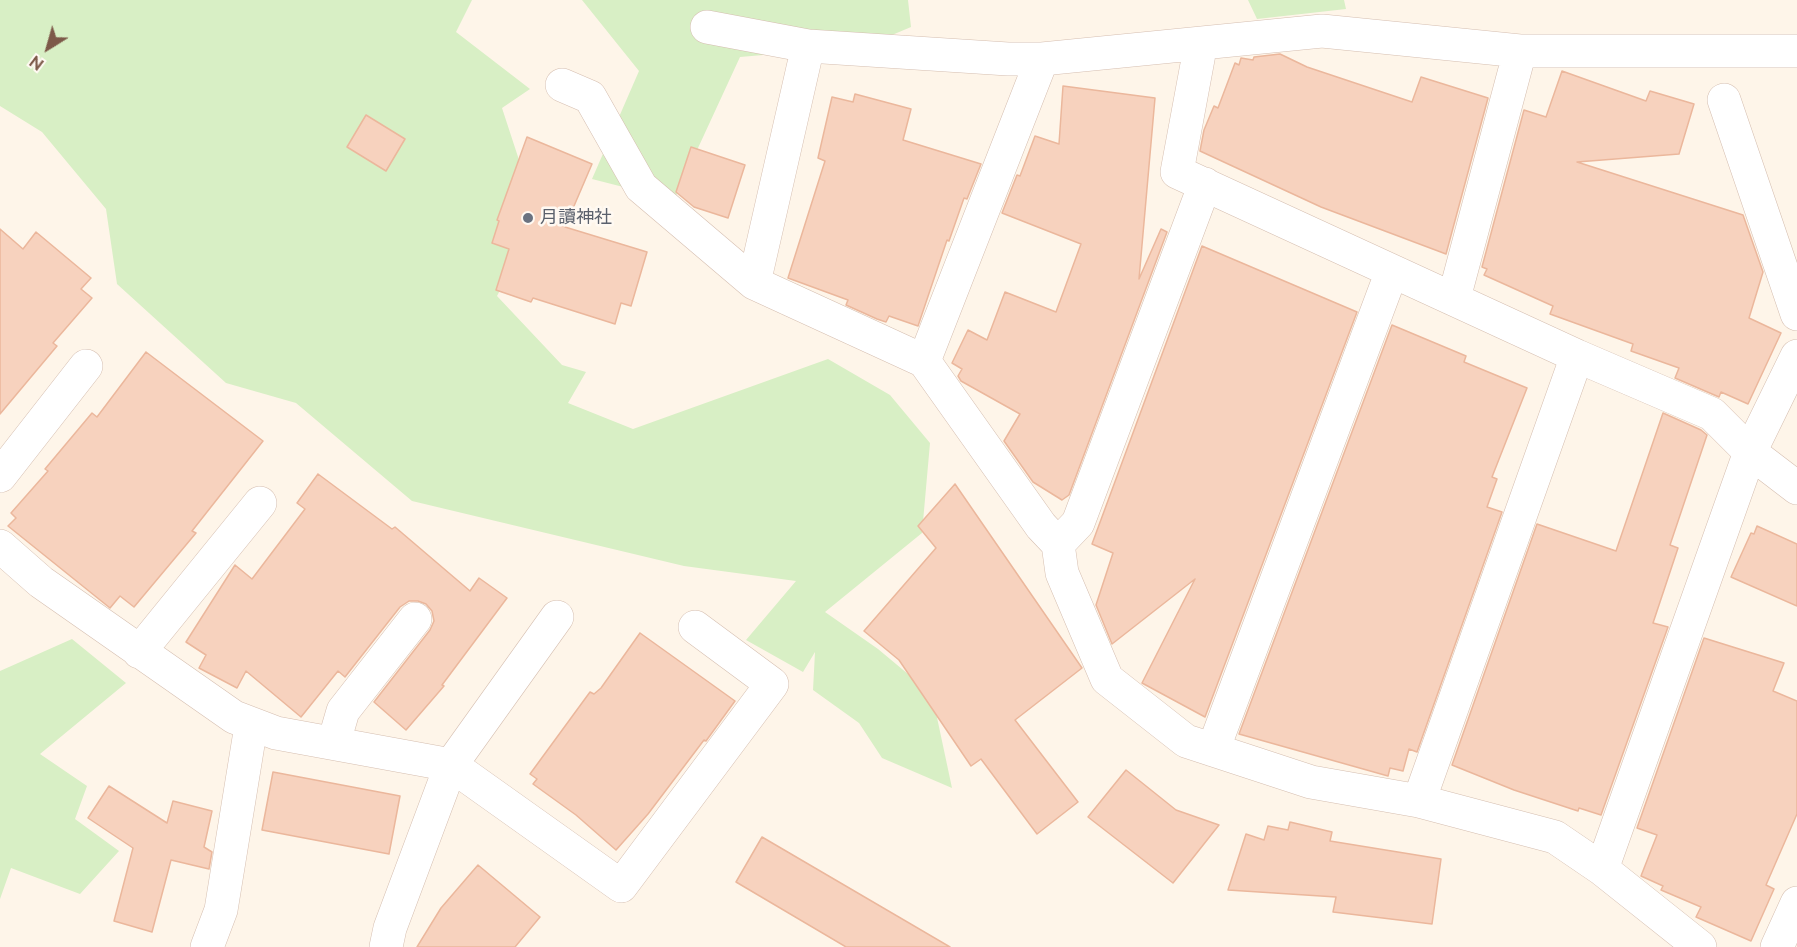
<!DOCTYPE html>
<html>
<head>
<meta charset="utf-8">
<style>
	body { margin:0 }
	#map { position:relative; width:1797px; height:947px; overflow:hidden; background:#fef5e9; font-family:Raleway,sans-serif }
	canvas { display:block }
	.north { position:absolute; left:18px; top:18px; width:60px; height:60px; -webkit-text-stroke:4px #fff9f2; paint-order:stroke; rotate:217deg; font-size:16px; font-weight:700; line-height:24px; text-align:center; color:#7d5949 }
	.north::after { content:''; display:block; margin:auto; width:21px; height:27px; background:#7d5949; clip-path:polygon(50% 0,100% 100%,50% 72%,0 100%) }
</style>
</head>
<body>
<div id="map">
<canvas width="1797" height="947"></canvas>
<div class="north">N</div>
</div>
<script>
const ctx = document.querySelector('canvas').getContext('2d');
ctx.lineJoin = 'round';
function fillPath(path, color) { ctx.fillStyle = color; ctx.fill(path, 'evenodd'); }
const poly = rows => new Path2D(rows.map(r => 'M' + r).join(''));
function stroke(path, color, width, dash) { ctx.strokeStyle = color; ctx.lineWidth = width; ctx.lineCap = dash ? 'butt' : 'round'; ctx.setLineDash(dash || []); ctx.stroke(path); }
function drawText(font, color, halo, rows, align = 'center') {
  ctx.font = font + ' Raleway,"Noto Sans JP",sans-serif'; ctx.lineWidth = 5; ctx.setLineDash([]); ctx.textBaseline = 'middle'; ctx.strokeStyle = halo; ctx.fillStyle = color; for (const [text, x, y, turn = 0] of rows) {
    ctx.save(); ctx.translate(x, y); ctx.rotate((+turn || 0) * Math.PI / 180); ctx.textAlign = isNaN(turn) ? turn : align; if (halo) ctx.strokeText(text, 0, 0); ctx.fillText(text, 0, 0); ctx.restore();
  }
}
fillPath(poly([
	[0,0,472,0,456,32,530,89,502,108,538,218,497,296,562,365,586,372,568,403,633,429,828,359,890,395,930,443,922,533,825,612,878,649,932,694,952,788,882,758,859,723,813,690,815,652,803,672,746,640,796,581,684,566,412,501,296,403,226,383,117,284,106,209,42,132,0,106],
	[582,0,908,0,911,27,866,46,740,57,674,200,592,179,639,71],
	[1248,0,1344,0,1346,9,1257,19],
	[72,639,126,683,40,754,87,786,75,819,119,851,80,894,11,868,0,899,0,671]
]), '#d8efc5');
const building = poly([
	[1280,54,1307,67,1412,102,1421,77,1488,98,1446,254,1321,207,1200,151,1204,130,1214,106,1218,108,1235,63,1239,65,1241,58,1253,60,1254,57,1280,54],
	[1562,71,1646,101,1650,91,1694,104,1679,154,1577,162,1743,215,1763,272,1749,318,1781,333,1748,404,1721,392,1719,397,1675,378,1679,368,1631,351,1633,344,1550,314,1553,306,1484,275,1487,269,1482,267,1524,110,1546,117,1562,71],
	[1063,86,1155,98,1139,279,1161,229,1167,232,1069,495,1062,500,1033,482,1004,441,1020,414,961,381,958,376,962,369,952,363,968,330,987,340,1005,292,1056,312,1081,244,1002,213,1017,175,1020,176,1035,136,1059,144,1063,86],
	[855,94,911,109,903,140,981,164,967,199,964,198,949,241,947,240,918,326,889,316,886,322,877,319,846,305,848,300,788,278,825,161,818,158,832,97,853,102,855,94],
	[366,115,405,139,386,171,347,147,366,115],
	[527,137,592,164,565,227,647,252,631,306,621,303,615,324,533,298,531,302,496,290,509,249,492,243,499,221,497,220,527,137],
	[691,147,745,165,728,218,694,207,676,192,691,147],
	[0,229,23,249,36,232,91,278,81,289,92,298,53,343,57,346,0,414,0,229],
	[1202,246,1357,312,1205,717,1142,683,1195,579,1112,644,1096,605,1113,553,1092,544,1202,246],
	[1392,325,1466,356,1464,362,1527,388,1492,477,1497,479,1487,507,1502,512,1417,752,1409,749,1403,771,1390,768,1388,776,1239,734,1392,325],
	[146,352,263,441,192,531,196,533,134,607,120,596,110,608,8,526,16,518,11,513,48,471,45,469,92,413,97,417,146,352],
	[1663,413,1701,430,1707,435,1670,545,1678,548,1653,623,1668,627,1601,815,1579,808,1578,811,1514,790,1452,765,1537,524,1616,551,1663,413],
	[318,474,392,529,395,527,470,591,479,578,507,598,442,685,444,686,406,730,374,702,430,630,434,621,432,611,426,604,418,601,409,601,400,607,345,677,338,671,301,717,246,671,237,688,199,668,206,655,186,642,235,565,252,579,305,509,297,503,318,474],
	[955,484,1082,668,1015,720,1078,802,1037,834,981,759,971,766,899,660,864,631,936,548,918,526,955,484],
	[1757,526,1797,544,1797,606,1731,577,1751,533,1754,534,1757,526],
	[640,633,735,701,706,741,704,740,648,814,616,850,576,815,533,784,537,779,530,774,590,692,594,694,601,688,640,633],
	[1704,638,1784,663,1773,691,1797,701,1797,814,1766,885,1774,889,1751,941,1696,917,1701,907,1661,890,1663,886,1641,876,1657,835,1637,828,1704,638],
	[1126,770,1176,810,1219,825,1173,883,1088,817,1126,770],
	[273,772,400,796,389,854,262,830,273,772],
	[109,786,167,823,173,801,212,811,204,847,212,852,209,869,171,860,152,932,114,921,133,848,88,818,109,786],
	[1290,822,1332,832,1330,841,1441,859,1432,924,1333,912,1336,897,1228,890,1246,834,1264,840,1268,826,1288,830,1290,822],
	[762,837,950,947,846,947,736,882,762,837],
	[478,865,540,917,515,947,417,947,441,908,478,865]
]);
fillPath(building, '#f7d2be');
stroke(building, '#ebb79c', 1.5);
const minor = poly([
	[707,27,808,46],
	[1201,43,1177,172,1577,356,1712,414,1750,452,1797,488],
	[562,85,590,97,641,187,754,283],
	[1724,100,1797,314],
	[1454,298,1520,51],
	[924,361,1042,59],
	[0,476,86,366],
	[1058,544,1078,523,1205,184],
	[0,546,41,582,234,717,276,733,451,765,621,886,772,684,695,627],
	[139,652,260,503],
	[334,742,343,711,415,619],
	[1213,750,1392,271],
	[1419,801,1577,356],
	[1602,869,1750,452,1797,356],
	[207,947,221,910,251,726],
	[386,947,390,928,451,765,557,617],
	[1700,947,1602,869,1555,837,1419,801,1311,782,1186,741,1107,679,1062,573,1058,544,1041,526,924,361,754,283,808,46,1008,59,1042,59,1322,31,1520,51,1797,51],
	[1777,947,1797,903]
]);
stroke(minor, '#d5beb0', 34);
stroke(minor, '#fff', 33);
for (const [x, y, r, color] of [
	[528,218,6,"#6b7280"]
]) { const dot = new Path2D(); dot.arc(x, y, r, 0, 2 * Math.PI); ctx.fillStyle = color; ctx.fill(dot); stroke(dot, '#fff9f2', 2); }
drawText('18px', '#5b616d', '#fff9f2', [
	["月讀神社",540,218]
], 'left');
</script>
</body>
</html>
